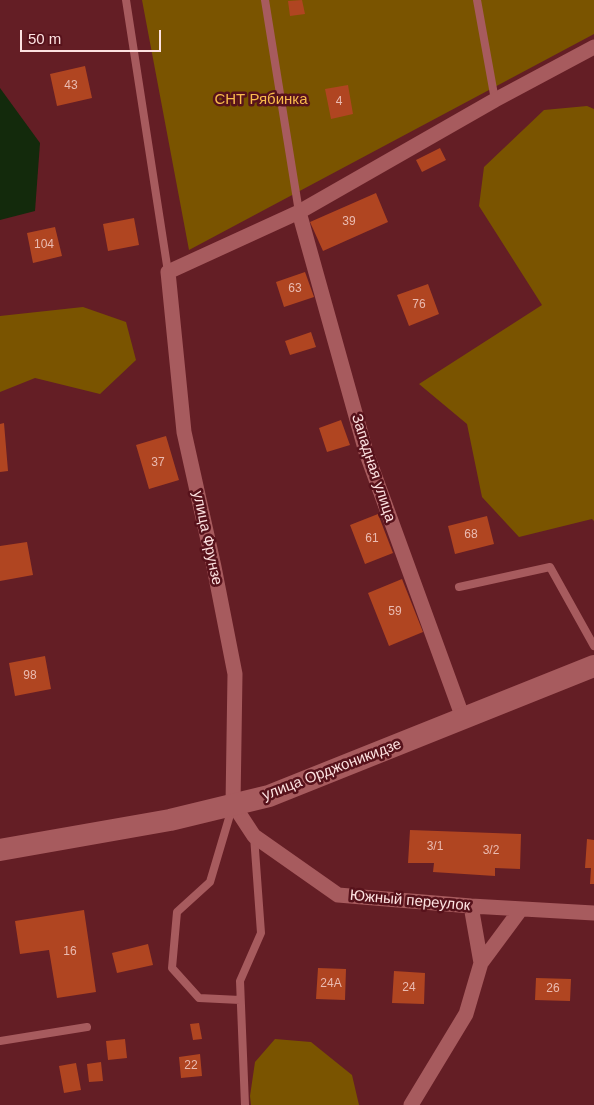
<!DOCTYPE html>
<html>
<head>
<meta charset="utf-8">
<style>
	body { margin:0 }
	#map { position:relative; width:594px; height:1105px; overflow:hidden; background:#641e25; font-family:Helvetica,sans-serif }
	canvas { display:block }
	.scale { position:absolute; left:20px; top:30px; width:141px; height:22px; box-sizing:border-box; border:2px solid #fde2e1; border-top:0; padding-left:6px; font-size:15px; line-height:18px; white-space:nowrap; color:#fde2e1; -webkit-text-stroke:4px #57121b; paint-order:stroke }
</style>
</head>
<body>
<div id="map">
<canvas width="594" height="1105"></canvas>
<div class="scale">50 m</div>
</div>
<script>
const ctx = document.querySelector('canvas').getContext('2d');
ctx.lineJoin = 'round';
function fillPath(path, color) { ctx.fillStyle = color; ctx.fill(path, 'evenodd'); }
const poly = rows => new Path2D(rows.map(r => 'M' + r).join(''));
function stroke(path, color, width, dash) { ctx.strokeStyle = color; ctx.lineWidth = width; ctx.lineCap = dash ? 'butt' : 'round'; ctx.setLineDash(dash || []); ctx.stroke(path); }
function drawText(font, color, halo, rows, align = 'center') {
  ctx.font = font + ' Helvetica,sans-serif'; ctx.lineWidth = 5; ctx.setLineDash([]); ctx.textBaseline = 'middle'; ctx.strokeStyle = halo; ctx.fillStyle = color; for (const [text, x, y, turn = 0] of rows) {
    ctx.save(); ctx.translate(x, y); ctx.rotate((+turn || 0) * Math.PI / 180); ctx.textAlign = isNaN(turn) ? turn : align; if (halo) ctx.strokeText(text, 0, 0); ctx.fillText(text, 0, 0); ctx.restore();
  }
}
fillPath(poly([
	[142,0,594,0,594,34,189,250],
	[587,106,594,109,594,521,592,519,519,537,482,497,467,424,419,384,542,305,479,206,484,167,544,110],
	[83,307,126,322,136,360,100,394,35,378,0,392,0,316],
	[275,1039,311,1042,352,1075,359,1105,251,1105,250,1096,255,1062]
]), '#7a5400');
fillPath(poly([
	[0,88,40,143,35,211,0,220]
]), '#132a0c');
fillPath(poly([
	[302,0,305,14,290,16,288,1],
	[85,66,92,98,57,106,50,74],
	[348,85,353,114,331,119,325,89],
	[440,148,446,160,422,172,416,160],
	[376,193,388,222,323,251,310,222],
	[134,218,139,245,108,251,103,224],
	[55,227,62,256,33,263,27,233],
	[305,272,314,297,284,307,276,282],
	[428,284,439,314,409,326,397,295],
	[311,332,316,347,290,355,285,341],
	[341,420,350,445,327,452,319,428],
	[4,423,8,471,0,472,0,424],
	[166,436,179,480,149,489,136,445],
	[378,514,393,553,365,564,350,525],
	[487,516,494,544,455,554,448,526],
	[27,542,33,575,0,581,0,546],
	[402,579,423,632,389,646,368,593],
	[45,656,51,689,15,696,9,663],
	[410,830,521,834,520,869,495,868,495,876,433,872,434,863,408,863],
	[587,839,594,840,594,884,590,884,591,868,585,868],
	[84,910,96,992,57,998,49,950,20,954,15,921],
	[148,944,153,965,117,973,112,953],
	[318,968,346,969,345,1000,316,999],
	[394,971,425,973,424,1004,392,1003],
	[536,978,571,979,570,1001,535,1000],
	[199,1023,202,1039,193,1040,190,1024],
	[125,1039,127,1058,108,1060,106,1041],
	[200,1054,202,1076,181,1078,179,1057],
	[101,1062,103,1081,89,1082,87,1064],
	[76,1063,81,1090,64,1093,59,1066]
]), '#b04521');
stroke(poly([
	[126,0,168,272],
	[265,0,299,212],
	[477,0,495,100],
	[459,587,550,567,594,646],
	[232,808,210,882,177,912,172,968,199,998,240,1000],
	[0,1041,87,1027],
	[245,1105,240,981,261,933,254,836]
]), '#a75b5e', 8);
stroke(poly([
	[594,47,495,100,299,212,168,272,184,432,214,567,235,674,233,804,254,836,338,895,471,906,594,913],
	[299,212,366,452,463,718],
	[471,906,481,963,521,909],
	[411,1105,466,1014,481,963]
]), '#a75b5e', 15);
stroke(poly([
	[0,850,170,820,269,796,594,666]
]), '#a75b5e', 22);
drawText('12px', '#eabbb1', null, [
	["43",71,86],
	["4",339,102],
	["39",349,222],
	["104",44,245],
	["63",295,289],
	["76",419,305],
	["37",158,463],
	["68",471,535],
	["61",372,539],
	["59",395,612],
	["98",30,676],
	["3/1",435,847],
	["3/2",491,851],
	["16",70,952],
	["24А",331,984],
	["24",409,988],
	["26",553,989],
	["22",191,1066]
]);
drawText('15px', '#f9bb4d', '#57121b', [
	["СНТ Рябинка",261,100]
]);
drawText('15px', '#fde2e1', '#57121b', [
	["Западная улица",373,468,72],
	["улица Фрунзе",207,538,78],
	["улица Орджоникидзе",332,770,-21],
	["Южный переулок",410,901,5]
]);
</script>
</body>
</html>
